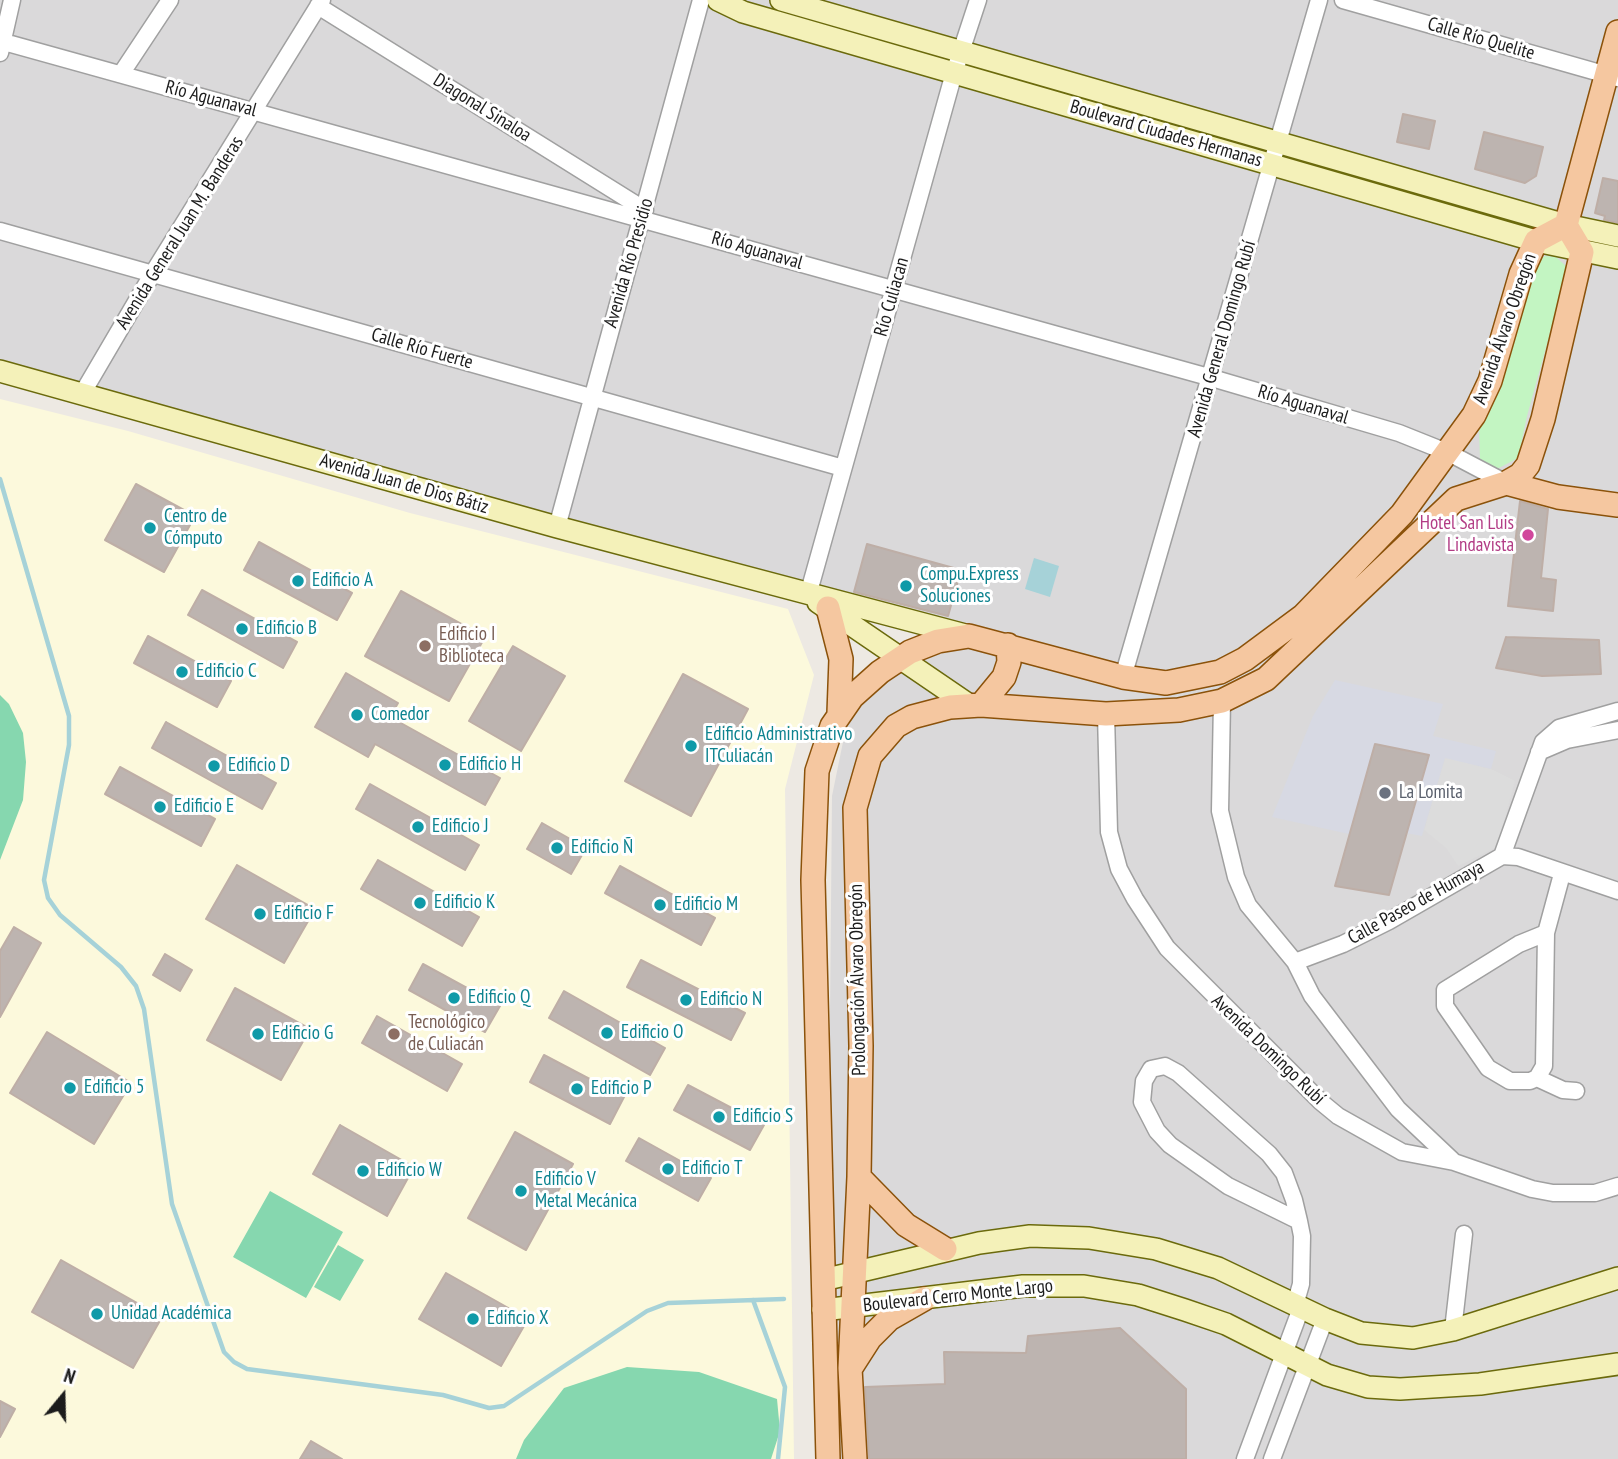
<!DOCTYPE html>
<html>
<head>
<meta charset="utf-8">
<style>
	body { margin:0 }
	#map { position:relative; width:1618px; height:1459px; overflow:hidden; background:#ede9e3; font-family:"PT Sans Narrow",sans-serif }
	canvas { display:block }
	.north { position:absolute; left:28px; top:1361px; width:70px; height:70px; -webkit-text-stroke:5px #fff; paint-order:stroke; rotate:19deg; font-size:19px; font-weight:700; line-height:28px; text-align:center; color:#1c1c1c }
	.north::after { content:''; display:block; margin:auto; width:24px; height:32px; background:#1c1c1c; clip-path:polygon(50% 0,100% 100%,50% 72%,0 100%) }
</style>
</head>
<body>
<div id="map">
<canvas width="1618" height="1459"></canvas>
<div class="north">N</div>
</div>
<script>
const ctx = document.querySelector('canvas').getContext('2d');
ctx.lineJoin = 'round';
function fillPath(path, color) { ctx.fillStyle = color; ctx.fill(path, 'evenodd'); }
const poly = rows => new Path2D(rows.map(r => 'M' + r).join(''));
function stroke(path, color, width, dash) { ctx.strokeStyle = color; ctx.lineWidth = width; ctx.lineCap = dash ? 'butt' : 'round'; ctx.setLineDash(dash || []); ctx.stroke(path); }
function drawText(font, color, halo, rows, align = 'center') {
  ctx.font = font + ' "PT Sans Narrow",sans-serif'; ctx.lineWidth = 6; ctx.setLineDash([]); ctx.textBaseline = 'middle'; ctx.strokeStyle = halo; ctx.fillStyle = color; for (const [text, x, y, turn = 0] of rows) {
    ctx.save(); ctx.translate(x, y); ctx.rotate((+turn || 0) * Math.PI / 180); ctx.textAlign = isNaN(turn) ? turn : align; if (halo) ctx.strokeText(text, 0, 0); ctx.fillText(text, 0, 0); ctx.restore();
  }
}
fillPath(poly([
	[0,0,1618,0,1618,1459,826,1459,832,796,843,742,856,702,874,675,967,636,0,369]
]), '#dad9da');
fillPath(poly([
	[0,399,128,431,410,513,788,609,814,675,785,789,794,1459,0,1459]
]), '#fcf9dc');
fillPath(poly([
	[1545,256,1556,257,1568,268,1527,416,1518,458,1497,469,1480,459,1479,428,1490,411,1535,262]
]), '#c3f5c2');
fillPath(poly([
	[0,695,9,704,23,733,26,762,23,800,0,860],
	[270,1191,343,1232,306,1298,233,1257],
	[338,1245,364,1260,340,1301,314,1287],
	[627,1367,699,1372,777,1399,780,1431,771,1459,516,1459,524,1440,564,1388]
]), '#86d7af');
fillPath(poly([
	[1445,757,1491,769,1515,781,1497,847,1458,866,1446,848,1424,830]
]), '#dcdcdc');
fillPath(poly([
	[1335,680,1443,704,1433,736,1496,751,1491,769,1445,758,1422,836,1406,833,1428,755,1375,744,1349,834,1272,817,1313,716]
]), '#d7d9e3');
fillPath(poly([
	[1034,558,1059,566,1050,597,1025,589]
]), '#a6d2d8');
stroke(poly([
	[0,479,69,716,69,745,44,880,48,898,60,915,121,967,136,986,144,1009,172,1204,224,1352,234,1362,247,1369,443,1395,489,1408,504,1406,647,1311,668,1303,784,1299],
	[753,1300,785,1387,778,1459]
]), '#a6d2d8', 4.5);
const building = poly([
	[1403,114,1435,121,1429,149,1397,142,1403,114],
	[1484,132,1543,147,1536,176,1525,183,1475,169,1484,132],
	[1603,178,1618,181,1618,223,1604,220,1605,216,1595,213,1603,178],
	[136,484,195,516,164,572,105,540,136,484],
	[1520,501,1548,509,1541,578,1556,580,1553,611,1508,606,1520,501],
	[259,542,352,593,337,620,244,570,259,542],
	[867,544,961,570,948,616,854,592,867,544],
	[202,590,297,642,283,668,188,615,202,590],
	[401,591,485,637,449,701,365,656,401,591],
	[148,636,231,681,217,707,134,663,148,636],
	[1506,637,1599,640,1601,674,1542,676,1496,668,1506,637],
	[513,646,565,676,521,751,469,721,513,646],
	[346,673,398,703,390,717,500,778,485,805,375,744,368,757,315,727,346,673],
	[683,674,748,709,691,816,625,781,683,674],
	[166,722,276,783,262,809,152,748,166,722],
	[1375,744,1429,755,1389,895,1335,886,1375,744],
	[120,767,215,819,201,846,105,794,120,767],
	[370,784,479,845,465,870,356,809,370,784],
	[542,823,586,848,571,874,527,849,542,823],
	[378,860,479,917,462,946,361,889,378,860],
	[237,865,315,909,284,963,206,919,237,865],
	[620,866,715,918,701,945,605,893,620,866],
	[14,927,41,943,0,1017,0,951,14,927],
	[165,954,192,970,180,991,153,975,165,954],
	[641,960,745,1013,731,1040,627,987,641,960],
	[423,964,500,1006,485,1032,409,990,423,964],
	[235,988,310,1029,281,1080,207,1040,235,988],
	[564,991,665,1048,650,1075,549,1018,564,991],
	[377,1016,462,1064,447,1091,362,1043,377,1016],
	[47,1032,131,1083,94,1144,10,1093,47,1032],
	[544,1055,624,1097,610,1124,530,1082,544,1055],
	[688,1085,764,1125,750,1150,674,1110,688,1085],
	[340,1125,414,1167,387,1216,313,1174,340,1125],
	[515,1132,573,1164,526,1250,468,1218,515,1132],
	[639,1138,711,1178,698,1201,626,1161,639,1138],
	[61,1260,162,1317,133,1368,32,1312,61,1260],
	[446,1273,528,1319,501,1366,419,1319,446,1273],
	[1120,1328,1186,1389,1186,1459,869,1459,865,1387,945,1384,944,1352,1026,1353,1028,1336,1120,1328],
	[0,1401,15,1409,0,1437,0,1401],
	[311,1441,342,1459,300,1459,311,1441]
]);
fillPath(building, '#bdb4b0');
stroke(building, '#beaea6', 2);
const street = poly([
	[1343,0,1618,78],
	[318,6,645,210],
	[0,41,1212,378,1399,433,1449,453,1506,483],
	[0,53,12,0],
	[121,74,170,0],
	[0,231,843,468],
	[82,394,153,273,322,0],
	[557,527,701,0],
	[808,595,954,73,978,0],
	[1123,677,1319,0],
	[1222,701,1220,811,1236,877,1248,905,1295,962,1312,996,1398,1109,1452,1160],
	[1106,714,1109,832,1119,869,1135,899,1167,948,1321,1102,1338,1116,1402,1152,1454,1162,1532,1189,1553,1193,1595,1193,1618,1186],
	[1539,752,1567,740,1618,730],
	[1502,856,1543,742,1559,728,1618,711],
	[1546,933,1519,944,1445,990,1445,1006,1488,1068,1510,1081,1530,1081,1537,1078,1544,1066,1546,933,1562,874],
	[1295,962,1343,944,1389,921,1502,856,1518,857,1618,891],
	[1537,1078,1563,1090,1576,1091],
	[1295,1305,1301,1284,1302,1236,1299,1221,1294,1200,1284,1173,1269,1154,1178,1073,1165,1066,1151,1069,1144,1081,1142,1102,1157,1131,1170,1145,1228,1186,1299,1221],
	[1453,1330,1464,1234],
	[1245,1459,1301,1308],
	[1272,1459,1325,1319]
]);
const secondary = poly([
	[718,0,743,12,1536,241,1618,258],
	[781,0,1566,225,1618,236],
	[0,371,557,527,969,636],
	[818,602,969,705],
	[823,1280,979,1243,1030,1236,1089,1238,1156,1249,1218,1268,1325,1319,1361,1333,1413,1338,1453,1330,1618,1278],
	[823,1310,1023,1286,1084,1286,1138,1295,1185,1310,1226,1324,1327,1375,1368,1387,1400,1389,1480,1384,1618,1364]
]);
const primary = poly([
	[1506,483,1558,497,1618,505],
	[828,608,841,659,839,713],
	[981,705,1004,677,1009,662,1008,645],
	[859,1177,906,1225,945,1249],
	[852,1366,870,1338,889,1319,924,1299],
	[828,1459,813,880,817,771,832,726,852,697,880,672,910,652,938,641,969,636,1123,677,1166,683,1220,672,1245,659,1303,616,1402,514,1474,415,1490,381,1521,274,1536,241,1566,225,1618,32],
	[855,1459,850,1368,859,1177,861,1046,855,808,870,756,896,726,912,717,950,707,981,705,1106,714,1179,710,1222,701,1266,679,1456,499,1506,483,1520,475,1528,465,1543,419,1582,252,1566,225]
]);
stroke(street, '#a0a0a0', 19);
stroke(secondary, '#6b6a0c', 24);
stroke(primary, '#8b520a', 26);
stroke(street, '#fff', 16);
stroke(secondary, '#f4f1b9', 21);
stroke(primary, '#f5c7a0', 23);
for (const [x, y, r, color] of [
	[150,528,7,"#0f9aa8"],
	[1528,535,7,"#d1479c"],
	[298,581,7,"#0f9aa8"],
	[906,586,7,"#0f9aa8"],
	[242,629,7,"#0f9aa8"],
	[425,646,7,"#8d6e63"],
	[182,672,7,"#0f9aa8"],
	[357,715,7,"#0f9aa8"],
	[691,746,7,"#0f9aa8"],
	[445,765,7,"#0f9aa8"],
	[214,766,7,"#0f9aa8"],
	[1385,793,7,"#6b7280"],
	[160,807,7,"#0f9aa8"],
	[418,827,7,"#0f9aa8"],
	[557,848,7,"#0f9aa8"],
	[420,903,7,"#0f9aa8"],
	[660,905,7,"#0f9aa8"],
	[260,914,7,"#0f9aa8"],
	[454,998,7,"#0f9aa8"],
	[686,1000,7,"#0f9aa8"],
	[607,1033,7,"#0f9aa8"],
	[258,1034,7,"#0f9aa8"],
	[394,1034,7,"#8d6e63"],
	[70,1088,7,"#0f9aa8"],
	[577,1089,7,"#0f9aa8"],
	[719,1117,7,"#0f9aa8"],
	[668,1169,7,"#0f9aa8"],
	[363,1171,7,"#0f9aa8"],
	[521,1191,7,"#0f9aa8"],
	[97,1314,7,"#0f9aa8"],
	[473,1319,7,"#0f9aa8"]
]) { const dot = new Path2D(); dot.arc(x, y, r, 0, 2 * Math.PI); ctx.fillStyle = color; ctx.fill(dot); stroke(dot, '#fff', 2.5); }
drawText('19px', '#1c1c1c', '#fff', [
	["Calle Río Quelite",1481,39,16],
	["Río Aguanaval",211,99,15],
	["Diagonal Sinaloa",482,108,32],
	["Boulevard Ciudades Hermanas",1166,134,16],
	["Avenida General Juan M. Banderas",180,233,-58],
	["Río Aguanaval",757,251,16],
	["Avenida Río Presidio",629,263,-74],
	["Río Culiacan",892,297,-74],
	["Avenida Álvaro Obregón",1505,329,-71],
	["Avenida General Domingo Rubí",1222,339,-74],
	["Calle Río Fuerte",422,349,16],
	["Río Aguanaval",1303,405,17],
	["Avenida Juan de Dios Bátiz",404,484,16],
	["Calle Paseo de Humaya",1416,903,-29],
	["Prolongación Álvaro Obregón",858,980,-91],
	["Avenida Domingo Rubí",1268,1050,44],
	["Boulevard Cerro Monte Largo",958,1296,-6]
]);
drawText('19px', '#0d838f', '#fff', [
	["Centro de",164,517],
	["Cómputo",164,539],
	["Compu.Express",920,575],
	["Soluciones",920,597],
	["Edificio A",312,581],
	["Edificio B",256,629],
	["Edificio C",196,672],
	["Comedor",371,715],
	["Edificio Administrativo",705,735],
	["ITCuliacán",705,757],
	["Edificio H",459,765],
	["Edificio D",228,766],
	["Edificio E",174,807],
	["Edificio J",432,827],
	["Edificio Ñ",571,848],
	["Edificio K",434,903],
	["Edificio M",674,905],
	["Edificio F",274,914],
	["Edificio Q",468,998],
	["Edificio N",700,1000],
	["Edificio O",621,1033],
	["Edificio G",272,1034],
	["Edificio 5",84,1088],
	["Edificio P",591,1089],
	["Edificio S",733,1117],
	["Edificio T",682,1169],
	["Edificio W",377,1171],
	["Edificio V",535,1180],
	["Metal Mecánica",535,1202],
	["Unidad Académica",111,1314],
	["Edificio X",487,1319]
], 'left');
drawText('19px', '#b23c85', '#fff', [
	["Hotel San Luis",1514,524],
	["Lindavista",1514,546]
], 'right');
drawText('19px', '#785e54', '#fff', [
	["Edificio I",439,635],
	["Biblioteca",439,657],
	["Tecnológico",408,1023],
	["de Culiacán",408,1045]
], 'left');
drawText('19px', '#5b616d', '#fff', [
	["La Lomita",1399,793]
], 'left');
</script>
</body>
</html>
